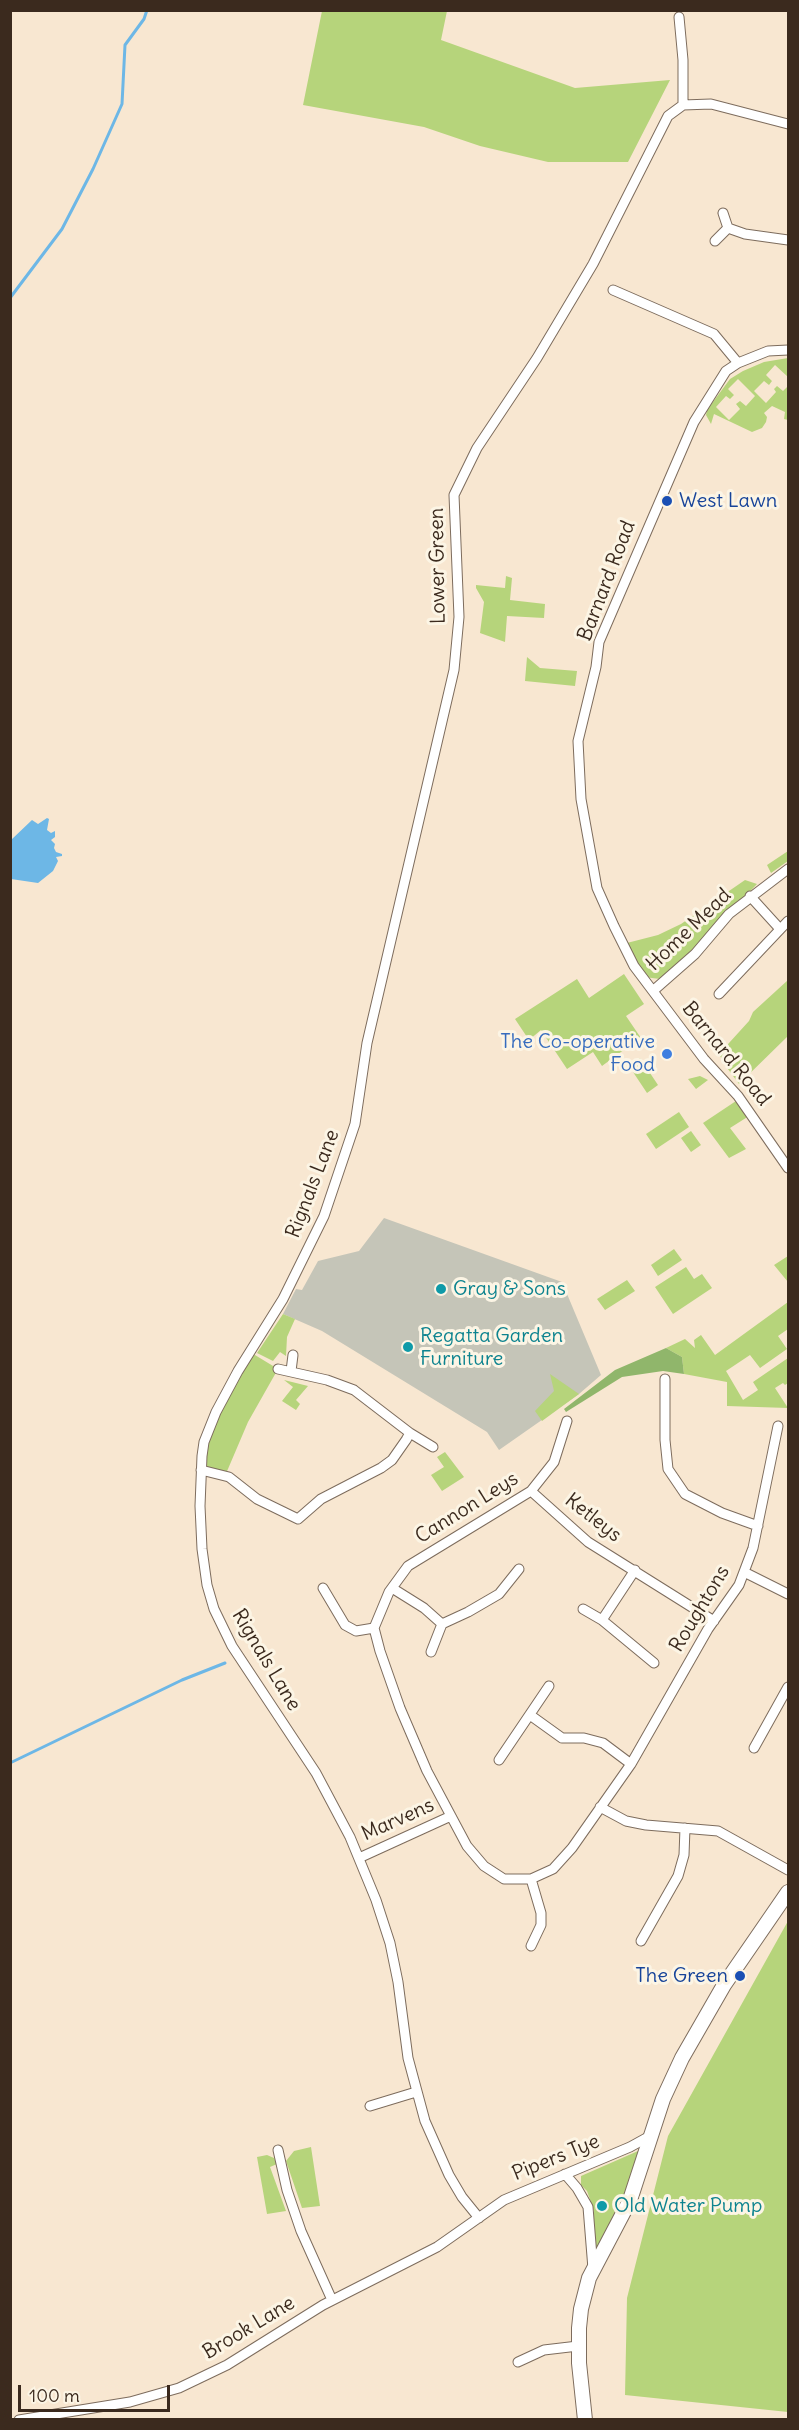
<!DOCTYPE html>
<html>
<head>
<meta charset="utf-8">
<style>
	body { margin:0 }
	#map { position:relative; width:799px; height:2430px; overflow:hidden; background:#f8e7d1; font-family:Delius,sans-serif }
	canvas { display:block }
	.frame { position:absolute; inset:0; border:12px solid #3b2a1e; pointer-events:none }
	.scale { position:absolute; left:18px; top:2385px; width:152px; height:27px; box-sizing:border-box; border:3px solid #3b2a1e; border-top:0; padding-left:8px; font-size:18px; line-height:21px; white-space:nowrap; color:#3b2a1e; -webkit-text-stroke:4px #fcf5e5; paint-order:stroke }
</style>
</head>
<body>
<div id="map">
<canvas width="799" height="2430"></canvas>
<div class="frame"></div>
<div class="scale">100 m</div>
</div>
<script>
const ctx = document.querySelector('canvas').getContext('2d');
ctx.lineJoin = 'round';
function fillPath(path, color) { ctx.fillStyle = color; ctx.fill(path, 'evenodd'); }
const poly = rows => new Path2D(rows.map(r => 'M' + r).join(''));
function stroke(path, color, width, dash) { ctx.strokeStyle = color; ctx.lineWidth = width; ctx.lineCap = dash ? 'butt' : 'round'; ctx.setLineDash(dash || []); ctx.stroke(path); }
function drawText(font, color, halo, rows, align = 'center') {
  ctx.font = font + ' Delius,sans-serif'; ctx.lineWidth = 6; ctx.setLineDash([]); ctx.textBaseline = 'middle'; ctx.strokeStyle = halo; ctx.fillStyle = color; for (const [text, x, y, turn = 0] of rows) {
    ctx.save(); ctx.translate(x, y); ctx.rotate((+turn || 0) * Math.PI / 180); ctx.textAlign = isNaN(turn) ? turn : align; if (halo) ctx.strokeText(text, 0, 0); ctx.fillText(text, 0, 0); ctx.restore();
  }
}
fillPath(poly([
	[384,1218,562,1282,601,1375,579,1394,499,1450,487,1432,322,1331,283,1314,296,1289,302,1290,318,1261,359,1251]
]), '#c5c5b8');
fillPath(poly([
	[322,11,447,11,441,40,575,88,670,80,628,162,548,162,480,146,424,127,303,105],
	[788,358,788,377,775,365,766,375,772,381,769,385,764,381,754,391,766,403,776,392,774,389,777,386,783,391,788,386,788,420,784,419,785,412,772,406,764,413,767,417,766,422,762,428,752,432,714,414,711,424,706,415,707,410,730,379,743,371,764,362],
	[738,379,755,396,746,406,740,401,736,404,740,409,729,420,716,407,726,396,730,399,734,395,728,389],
	[506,576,512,578,510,600,545,604,544,618,507,616,505,642,480,633,484,602,476,588,476,585,505,588],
	[527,657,540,668,577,671,575,686,525,681],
	[788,851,788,861,771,873,767,865],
	[745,880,757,884,692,952,660,979,644,977,623,944,658,935,681,924],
	[624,974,644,1004,626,1016,643,1041,635,1047,633,1045,625,1049,602,1066,593,1052,567,1069,541,1030,529,1040,515,1019,577,979,589,998],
	[788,980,788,1036,739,1084,725,1065,719,1054,749,1021,753,1012],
	[640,1058,658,1085,647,1093,631,1069,630,1064],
	[700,1076,708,1080,696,1089,688,1079],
	[736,1101,749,1116,730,1128,746,1149,729,1158,703,1123],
	[679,1112,689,1127,656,1149,646,1134],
	[691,1131,701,1145,691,1152,681,1138],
	[674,1249,682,1260,658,1276,651,1265],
	[788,1256,788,1282,774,1265],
	[686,1267,694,1279,702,1274,712,1288,673,1314,655,1287],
	[627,1280,635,1291,605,1310,597,1299],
	[788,1302,788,1329,778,1336,787,1349,760,1368,750,1355,726,1371,743,1400,758,1390,753,1382,788,1358,788,1383,785,1385,783,1383,775,1388,788,1408,727,1406,727,1382,684,1374,682,1357,666,1348,685,1339,695,1348,694,1340,701,1335,715,1355],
	[283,1314,295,1319,287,1337,286,1356,280,1352,273,1361,257,1353],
	[250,1352,278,1369,248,1422,225,1476,201,1470,204,1442],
	[550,1374,579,1394,542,1421,535,1411,554,1391],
	[284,1380,308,1386,296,1400,300,1404,296,1410,282,1401,293,1387],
	[445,1452,464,1477,442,1491,431,1475,444,1467,437,1457],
	[788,1921,788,2412,625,2395,627,2298,668,2136],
	[311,2147,320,2206,302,2208,286,2161,294,2151],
	[638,2151,641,2153,630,2187,598,2249,596,2248,594,2237,594,2211,587,2191,581,2185,581,2176],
	[267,2155,274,2158,277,2164,270,2167,286,2211,267,2214,257,2157]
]), '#b6d47b');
fillPath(poly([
	[666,1348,682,1357,684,1374,663,1371,622,1377,566,1412,564,1409,615,1370]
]), '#90b66b');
fillPath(poly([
	[47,818,49,819,47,830,51,833,55,831,55,837,51,840,55,844,54,848,56,852,62,854,62,856,56,857,58,861,53,871,38,883,11,879,11,840,32,820,38,824]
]), '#6db7e6');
stroke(poly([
	[10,298,62,229,93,169,122,104,125,45,144,19,147,10],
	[10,1763,182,1680,225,1663]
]), '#6db7e6', 3);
const street = poly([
	[679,17,683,60,683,105,711,104,788,124],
	[728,228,745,234,788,240],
	[715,241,728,228,723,213],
	[613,290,714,334,738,363],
	[788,350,768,351,738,363,726,371,694,422,599,642,596,667,578,741,581,799,597,888,614,926,634,966,704,1059,738,1096,788,1168],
	[750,896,780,929],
	[654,990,695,954,729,914,788,869],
	[719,994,788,921],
	[291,1371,293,1355],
	[665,1379,665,1440,668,1469,685,1494,722,1513,758,1526],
	[567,1421,554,1462,531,1491,408,1566,389,1592,374,1628,380,1651,400,1708,427,1771,467,1846,484,1866,504,1879,531,1879,553,1869,572,1848,631,1764,708,1629,739,1585,753,1548,778,1426],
	[410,1433,433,1447],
	[201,1470,229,1477,257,1499,298,1519,321,1499,381,1468,392,1460,406,1440,410,1433,354,1390,327,1380,278,1369],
	[531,1491,588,1542,714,1621],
	[744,1572,788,1594],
	[323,1588,345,1625,356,1631,374,1628],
	[392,1588,424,1608,442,1624],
	[583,1609,602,1620,654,1663],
	[602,1620,635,1570],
	[431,1652,442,1624,468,1612,499,1594,519,1569],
	[530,1715,562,1738,584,1738,603,1743,631,1764],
	[754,1748,788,1687],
	[499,1760,549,1686],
	[600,1807,626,1821,646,1825,718,1831,788,1870],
	[359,1858,451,1816],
	[531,1879,541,1913,541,1925,531,1946],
	[641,1941,678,1876,684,1855,685,1828],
	[370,2106,416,2092],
	[278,2150,287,2190,301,2231,332,2300],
	[565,2174,577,2188,588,2207,593,2269],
	[479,2218,462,2197,449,2175,425,2121,408,2058,398,1982,390,1943,376,1900,350,1837,316,1773,232,1646,214,1609,207,1585,202,1549,200,1506,202,1456,204,1442,216,1412,238,1371,283,1299,324,1216,355,1124,367,1043,454,670,459,617,454,495,477,448,537,358,593,264,668,116,683,105],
	[518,2362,544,2350,578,2346],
	[19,2420,130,2402,179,2388,227,2365,323,2305,437,2247,504,2200,630,2147,650,2136]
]);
const secondary = poly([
	[585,2420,579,2363,579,2328,581,2309,589,2278,630,2200,663,2099,682,2058,724,1985,788,1892]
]);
stroke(street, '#7d6c5d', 11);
stroke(secondary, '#7d6c5d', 16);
stroke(street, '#fff', 9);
stroke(secondary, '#fff', 14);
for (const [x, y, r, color] of [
	[667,501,6,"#1a4fb4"],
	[667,1054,6,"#3f7fe0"],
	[441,1289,6,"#0f9aa8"],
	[408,1347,6,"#0f9aa8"],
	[740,1976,6,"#1a4fb4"],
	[602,2206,6,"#0f9aa8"]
]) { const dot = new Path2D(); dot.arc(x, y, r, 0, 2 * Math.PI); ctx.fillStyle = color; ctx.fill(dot); stroke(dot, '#fcf5e5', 2); }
drawText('20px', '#164399', '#fcf5e5', [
	["West Lawn",679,501],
	["The Green",728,1976,"right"]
], 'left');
drawText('20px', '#3b2a1e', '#fcf5e5', [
	["Lower Green",438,566,-91],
	["Barnard Road",607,581,-69],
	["Home Mead",689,930,-44],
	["Barnard Road",726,1054,51],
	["Rignals Lane",313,1184,-69],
	["Cannon Leys",467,1508,-32],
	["Ketleys",593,1518,38],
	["Roughtons",700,1609,-59],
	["Rignals Lane",266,1660,59],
	["Marvens",398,1820,-24],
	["Pipers Tye",556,2158,-22],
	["Brook Lane",249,2328,-31]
]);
drawText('20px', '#366cbe', '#fcf5e5', [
	["The Co-operative",655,1042],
	["Food",655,1065]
], 'right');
drawText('20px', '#0d838f', '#fcf5e5', [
	["Gray & Sons",453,1289],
	["Regatta Garden",420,1336],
	["Furniture",420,1359],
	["Old Water Pump",614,2206]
], 'left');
</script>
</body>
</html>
